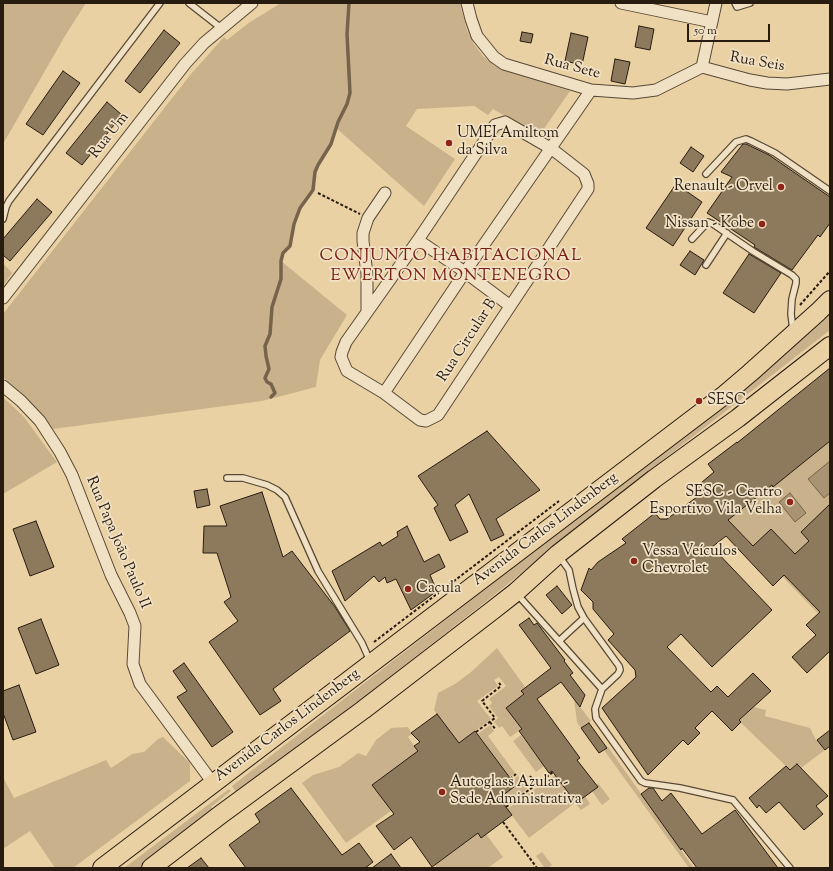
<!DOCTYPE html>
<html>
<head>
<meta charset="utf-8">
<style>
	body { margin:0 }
	#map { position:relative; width:833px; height:871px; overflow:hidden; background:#ead1a4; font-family:"Sorts Mill Goudy",serif }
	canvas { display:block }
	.frame { position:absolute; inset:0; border:4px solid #281c11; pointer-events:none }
	.scale { position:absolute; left:687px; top:24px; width:83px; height:18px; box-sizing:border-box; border:2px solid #281c11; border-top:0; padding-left:5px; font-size:12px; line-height:14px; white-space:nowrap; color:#281c11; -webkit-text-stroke:3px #f1e1c4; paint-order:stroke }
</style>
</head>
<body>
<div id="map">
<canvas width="833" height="871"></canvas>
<div class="frame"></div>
<div class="scale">50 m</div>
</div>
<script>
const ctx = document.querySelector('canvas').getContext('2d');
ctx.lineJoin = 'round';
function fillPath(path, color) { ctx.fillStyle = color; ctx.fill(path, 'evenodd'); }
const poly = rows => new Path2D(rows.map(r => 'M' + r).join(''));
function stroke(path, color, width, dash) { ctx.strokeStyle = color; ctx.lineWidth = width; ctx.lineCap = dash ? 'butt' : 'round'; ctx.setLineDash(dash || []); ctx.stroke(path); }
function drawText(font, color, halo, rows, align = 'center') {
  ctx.font = font + ' "Sorts Mill Goudy",serif'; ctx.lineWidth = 3.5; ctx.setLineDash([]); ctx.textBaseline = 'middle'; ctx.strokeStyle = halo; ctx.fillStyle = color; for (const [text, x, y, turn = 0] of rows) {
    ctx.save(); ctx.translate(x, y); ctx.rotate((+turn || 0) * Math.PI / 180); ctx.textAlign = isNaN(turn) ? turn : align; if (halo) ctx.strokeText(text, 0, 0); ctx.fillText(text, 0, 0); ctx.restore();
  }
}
fillPath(poly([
	[3,3,86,3,65,36,3,144],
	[281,3,460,3,467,30,474,44,483,56,495,66,570,91,539,136,493,109,488,115,474,106,417,109,406,126,455,159,424,206,336,128,331,144,318,165,315,172,313,190,300,208,294,224,290,246,283,253,281,261,347,315,320,360,316,387,262,401,53,429,31,403,3,377,3,314,191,74,224,37,227,40,250,22],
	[3,263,12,273,3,286],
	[830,308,830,330,825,334,610,501,493,596,219,810,236,792,232,786,727,401],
	[830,368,830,626,728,520,771,485,737,443],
	[3,397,24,417,57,462,3,494],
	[497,648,525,687,521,691,524,694,506,708,522,729,510,737,502,726,499,728,494,722,498,718,489,706,492,703,489,699,506,686,499,677,494,680,498,686,477,701,491,719,459,743,434,710,438,693,455,684,471,672],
	[574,699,591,721,581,728,577,722],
	[749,707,751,709,754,707,766,710,765,716,810,728,816,740,817,740,825,750,801,768,797,764,790,770,737,719],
	[490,725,494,731,488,736,515,773,509,777,478,734],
	[408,727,412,734,408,737,418,751,391,811,346,843,302,783,313,775,339,767,358,753,366,756,376,740,391,728],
	[521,735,544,766,536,772,513,741],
	[163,737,190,763,190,781,73,868,55,868,30,831,3,849,3,777,14,798,106,760,111,768,132,754,144,752,158,739],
	[608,747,681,850,694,868,689,868,604,750],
	[555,775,575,803,585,796,590,804,581,810,575,803,529,838,507,809],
	[518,776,527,789,505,806,499,798,514,787,511,783,513,782,512,781],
	[598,783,610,799,602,805,592,791],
	[229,789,231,791,211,807,216,812,183,838,141,868,124,868],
	[478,833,481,837,486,834,503,857,488,868,437,868,435,865],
	[542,852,552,865,547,868,545,868,536,856]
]), '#c9b28b');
const water = poly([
	[830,461,830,493,824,498,808,479,830,461],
	[790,493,806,513,795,522,779,502,790,493]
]);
fillPath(water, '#a89372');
stroke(water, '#75634b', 1);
stroke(poly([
	[271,397,275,393,271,384,267,382,265,378,269,369,266,356,265,346,270,334,272,307,281,279,281,261,283,253,290,246,294,224,300,208,313,190,315,172,318,165,331,144,338,122,347,104,350,93,347,34,349,3]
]), '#75634b', 3.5);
const building = poly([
	[639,26,654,29,650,50,635,47,639,26],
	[164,30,180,43,140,93,125,81,164,30],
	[522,32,533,34,531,43,520,41,522,32],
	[571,33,588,37,582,65,565,61,571,33],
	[615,59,630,62,625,84,611,81,615,59],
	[63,71,80,83,43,135,26,124,63,71],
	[107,102,122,115,82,165,66,153,107,102],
	[743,144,746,144,769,155,830,197,830,223,820,237,818,235,792,270,754,247,755,245,707,213,732,177,721,172,743,144],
	[691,147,704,156,693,172,680,163,691,147],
	[676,184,702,202,673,246,646,228,676,184],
	[37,199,52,212,10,261,3,255,3,239,37,199],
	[690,251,704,260,695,275,680,265,690,251],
	[749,254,781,273,754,313,723,293,749,254],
	[830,368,830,441,773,487,772,485,728,520,753,546,771,529,795,554,809,541,801,532,830,504,830,651,807,673,792,657,816,635,806,625,820,612,784,575,773,586,726,536,712,547,772,610,712,667,681,634,667,647,711,692,717,686,728,697,753,673,771,691,739,720,741,722,732,731,712,711,695,728,700,733,688,745,683,740,648,775,602,708,636,677,635,670,608,640,614,634,593,609,593,602,581,590,589,568,591,570,598,562,626,543,622,539,655,513,660,519,667,519,701,494,695,488,714,472,708,464,737,442,737,443,830,368],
	[487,431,540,490,496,519,504,535,491,541,469,494,455,505,468,532,450,541,434,508,438,505,418,476,487,431],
	[207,489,210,505,197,508,194,491,207,489],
	[262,492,283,557,292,551,335,607,350,631,273,689,281,701,260,715,209,642,238,621,224,602,231,597,217,553,203,553,204,526,227,526,220,506,262,492],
	[36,521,54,567,30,576,13,529,36,521],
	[407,526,424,562,439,554,445,567,430,575,437,591,411,610,396,579,387,583,385,577,379,582,374,576,345,601,332,571,380,542,382,546,398,536,397,532,407,526],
	[557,586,572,605,562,614,546,595,557,586],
	[529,618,534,625,537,623,565,660,564,661,573,673,570,675,585,695,580,707,561,682,537,699,580,758,577,760,598,787,576,803,552,771,549,773,522,735,519,731,522,729,506,708,524,694,521,691,551,668,519,625,529,618],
	[41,619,59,665,36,674,18,628,41,619],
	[184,663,233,732,212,747,177,697,187,691,173,671,184,663],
	[19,685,36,732,13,740,3,713,3,691,19,685],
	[437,714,459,743,475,731,513,782,511,783,514,787,499,798,512,815,481,838,478,833,432,867,411,837,394,850,376,826,394,814,372,785,418,751,414,746,420,742,411,733,437,714],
	[589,723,607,748,599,753,581,728,589,723],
	[830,730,830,746,825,750,817,740,830,730],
	[797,764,828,796,816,806,823,814,804,830,779,802,766,813,759,805,757,808,749,798,786,766,790,770,797,764],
	[291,788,342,855,359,843,373,862,365,868,246,868,229,845,260,822,255,814,291,788],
	[649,788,653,788,662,801,671,793,702,834,735,810,778,868,697,868,682,848,681,850,641,794,649,788],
	[391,854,401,868,372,868,391,854],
	[201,858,209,868,187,868,201,858]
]);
fillPath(building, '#8d7a5d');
stroke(building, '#281c11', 1);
const lane = poly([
	[189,3,221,28],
	[735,3,737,7,750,3],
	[706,174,736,142,746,139,751,141,775,153,830,191],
	[3,219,6,207,9,201,160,3],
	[692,239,706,224,708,222,713,224,754,252,792,275,796,279,796,283,792,299,791,314,793,330],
	[706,265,727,233],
	[227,478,243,478,267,485,277,490,285,497,318,571,362,643,370,661],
	[517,594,602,689,618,674,620,670,619,666,584,618,578,607,573,589,569,570,559,556],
	[559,641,584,618],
	[602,689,595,709,596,718,641,781,645,783,680,788,733,800,790,868]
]);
const street = poly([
	[467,3,471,19,477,36,494,57,504,64,591,90,633,93,656,90,702,67],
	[621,3,712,22],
	[702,67,750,80,767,83,787,84,830,79],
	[702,67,716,3],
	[505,122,552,149,584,174,588,184,588,189,438,415,426,421,420,420,384,393,347,371,341,357,342,352,346,342,418,240,495,125,505,122],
	[418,240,465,272,509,305],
	[3,298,185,64,204,43,252,3],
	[367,311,367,274,363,241,363,233,368,218,385,193],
	[3,386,21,401,40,421,60,452,72,475,111,575,130,613,135,626,133,664,140,684,213,783],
	[384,393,465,272,591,90]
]);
const primary = poly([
	[102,868,723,396,750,373,818,312,830,300],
	[151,868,220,815,363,710,493,610,516,592,558,554,654,479,738,418,830,346]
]);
stroke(lane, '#584936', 8);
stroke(street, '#584936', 13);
stroke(primary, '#281c11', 20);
stroke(poly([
	[318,193,360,214],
	[800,305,830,271],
	[374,642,559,501],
	[490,722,496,730],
	[476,732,495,718,482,701,501,686,498,681],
	[530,776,536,784],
	[510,779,516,774],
	[506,807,553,772],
	[503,822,537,868]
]), '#281c11', 2, [3, 2]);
stroke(lane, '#f1e1c4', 5.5);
stroke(street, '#f1e1c4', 11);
stroke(primary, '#ead1a4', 18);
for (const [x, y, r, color] of [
	[449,143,4,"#8f2418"],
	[781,187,4,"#8f2418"],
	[762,224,4,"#8f2418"],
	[699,401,4,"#8f2418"],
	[790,502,4,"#8f2418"],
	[634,561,4,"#8f2418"],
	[408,589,4,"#8f2418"],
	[442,792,4,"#8f2418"]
]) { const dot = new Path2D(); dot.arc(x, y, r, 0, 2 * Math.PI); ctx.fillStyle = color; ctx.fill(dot); stroke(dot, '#f1e1c4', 1.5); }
drawText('15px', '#281c11', '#f1e1c4', [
	["Rua Seis",757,63,10],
	["Rua Sete",572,68,15],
	["Rua Um",110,136,-52],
	["Rua Circular B",468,341,-57],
	["Avenida Carlos Lindenberg",546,530,-37],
	["Rua Papa João Paulo II",117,543,67],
	["Avenida Carlos Lindenberg",288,726,-37]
]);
drawText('15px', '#281c11', '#f1e1c4', [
	["UMEI Amiltom",457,134],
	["da Silva",457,151],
	["Renault - Orvel",773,187,"right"],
	["Nissan - Kobe",754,224,"right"],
	["SESC",707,401],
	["SESC - Centro",782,493,"right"],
	["Esportivo Vila Velha",782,510,"right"],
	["Vessa Veículos",642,552],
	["Chevrolet",642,569],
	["Caçula",416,589],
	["Autoglass Azular -",450,783],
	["Sede Administrativa",450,800]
], 'left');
ctx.letterSpacing = '1px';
drawText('17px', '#7a1f14', '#f1e1c4', [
	["CONJUNTO HABITACIONAL",451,257],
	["EWERTON MONTENEGRO",451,277]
]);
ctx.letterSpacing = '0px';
</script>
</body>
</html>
